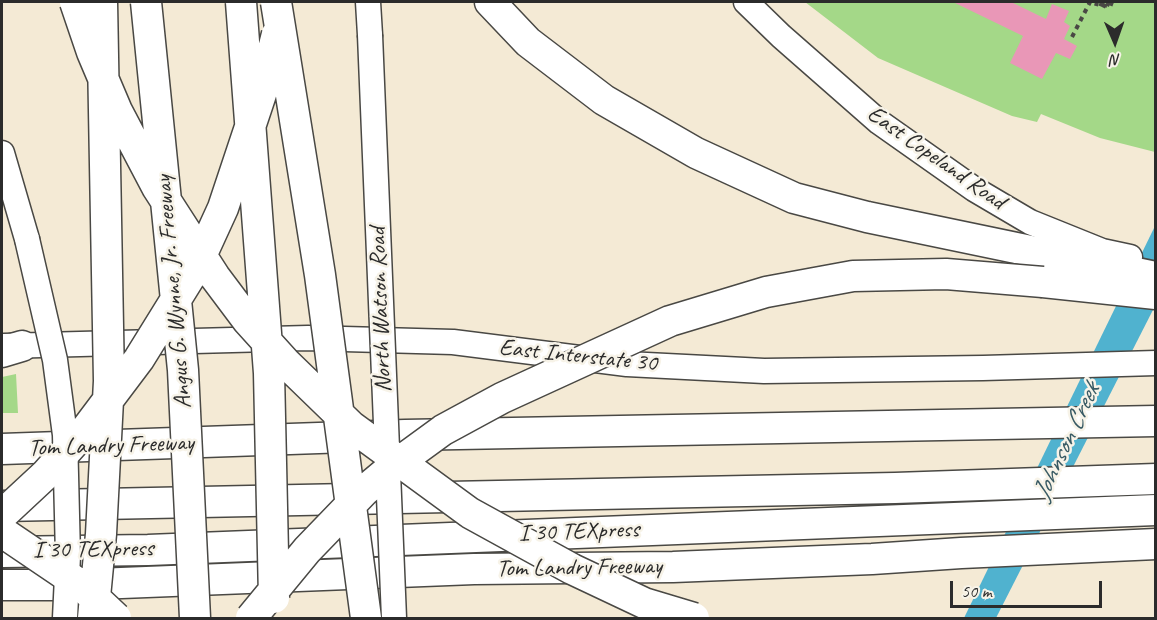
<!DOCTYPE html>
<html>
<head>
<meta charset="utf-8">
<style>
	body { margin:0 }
	#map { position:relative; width:1157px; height:620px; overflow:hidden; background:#f4ead5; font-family:Caveat,sans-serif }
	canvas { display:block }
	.frame { position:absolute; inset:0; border:3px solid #2b2b2b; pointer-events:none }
	.north { position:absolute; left:1085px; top:12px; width:60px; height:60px; -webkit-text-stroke:4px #f7f3e8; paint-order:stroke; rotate:178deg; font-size:16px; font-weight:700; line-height:24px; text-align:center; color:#2b2b2b }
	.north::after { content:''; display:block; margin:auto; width:21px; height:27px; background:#2b2b2b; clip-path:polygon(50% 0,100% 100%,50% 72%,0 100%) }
	.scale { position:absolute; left:950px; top:581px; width:152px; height:27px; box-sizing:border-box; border:3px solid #2b2b2b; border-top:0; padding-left:8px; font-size:18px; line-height:21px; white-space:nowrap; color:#2b2b2b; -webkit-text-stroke:4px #f7f3e8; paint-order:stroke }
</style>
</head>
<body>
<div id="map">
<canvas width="1157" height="620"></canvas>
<div class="frame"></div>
<div class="north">N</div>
<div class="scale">50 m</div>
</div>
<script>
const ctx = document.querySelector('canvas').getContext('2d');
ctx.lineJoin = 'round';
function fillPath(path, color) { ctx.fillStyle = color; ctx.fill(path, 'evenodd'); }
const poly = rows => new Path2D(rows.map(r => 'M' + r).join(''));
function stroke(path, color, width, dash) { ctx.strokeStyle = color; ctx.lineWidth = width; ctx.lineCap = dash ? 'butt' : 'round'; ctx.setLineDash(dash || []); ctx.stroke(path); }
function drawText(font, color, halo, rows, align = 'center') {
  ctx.font = font + ' Caveat,sans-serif'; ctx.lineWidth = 5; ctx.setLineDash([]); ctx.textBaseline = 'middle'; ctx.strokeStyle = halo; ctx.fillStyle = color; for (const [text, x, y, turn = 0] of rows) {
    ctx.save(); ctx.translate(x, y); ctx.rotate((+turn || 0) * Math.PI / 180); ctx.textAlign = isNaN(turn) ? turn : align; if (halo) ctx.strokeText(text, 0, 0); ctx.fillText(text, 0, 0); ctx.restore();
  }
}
fillPath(poly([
	[805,2,1155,2,1155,152,1100,138,1041,114,1037,122,1012,116,878,58],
	[16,374,18,413,2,413,2,377]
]), '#a4d888');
fillPath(poly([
	[1155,226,1155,306,996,618,964,618]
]), '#50b2cf');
fillPath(poly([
	[953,2,1011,2,1046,19,1052,4,1069,11,1064,22,1070,26,1064,39,1077,46,1070,59,1056,53,1042,79,1010,63,1023,36]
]), '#e997b7');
const secondary = poly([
	[368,2,370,35],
	[746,2,781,36,879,122,974,189,1030,222,1102,251,1130,257],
	[2,153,27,239],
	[4,346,308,338,453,342,627,364,764,371,983,368,1156,363]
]);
const highway = poly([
	[490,2,528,42,604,100,696,153,794,198,867,217,1156,277],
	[1043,282,1156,294],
	[2,352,22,346],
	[2,449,405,435,1156,421],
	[2,506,895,488,1156,479],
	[2,552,148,550,1156,510],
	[2,585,71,585,474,569,673,567,872,559,961,553,1156,544]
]);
stroke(secondary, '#494844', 27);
stroke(highway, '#494844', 33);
stroke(poly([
	[1102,2,1100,7,1103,8,1106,2],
	[1109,2,1107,6,1110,7,1112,2],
	[1096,6,1097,2],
	[1072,37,1090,2]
]), '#494844', 4, [4.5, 4.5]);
stroke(secondary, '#fff', 24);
stroke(highway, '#fff', 30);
const secondaryBridge = poly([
	[370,35,394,618],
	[27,239,55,360,65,435,68,556,65,618]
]);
const highwayBridge = poly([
	[75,2,92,52,117,111,157,187,215,277,248,321,286,363,351,426,470,513,572,569,644,603,694,618],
	[146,2,183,370,195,618],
	[241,2,269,373,274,598],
	[276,2,320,275,366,618],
	[2,515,46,474,87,428,139,359,196,267,223,208,265,82,277,34],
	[2,532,82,586,116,618],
	[93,618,101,534,109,381,102,2],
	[251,618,307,550,364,491,395,465,443,430,502,398,670,321,766,292,853,276,946,274,1043,282]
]);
stroke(secondaryBridge, '#494844', 27, []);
stroke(highwayBridge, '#494844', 33, []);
stroke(secondaryBridge, '#fff', 24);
stroke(highwayBridge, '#fff', 30);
drawText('24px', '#2b2b2b', '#f7f3e8', [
	["East Copeland Road",936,158,35],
	["Angus G. Wynne, Jr. Freeway",174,292,-95],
	["North Watson Road",381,310,-92],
	["East Interstate 30",578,356,6],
	["Tom Landry Freeway",111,446,-2],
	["I 30 TEXpress",579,532,-2],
	["I 30 TEXpress",93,550,-1],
	["Tom Landry Freeway",579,568,-1]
]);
drawText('italic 26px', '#385a64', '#f7f3e8', [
	["Johnson Creek",1067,442,-65]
]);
</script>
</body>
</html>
